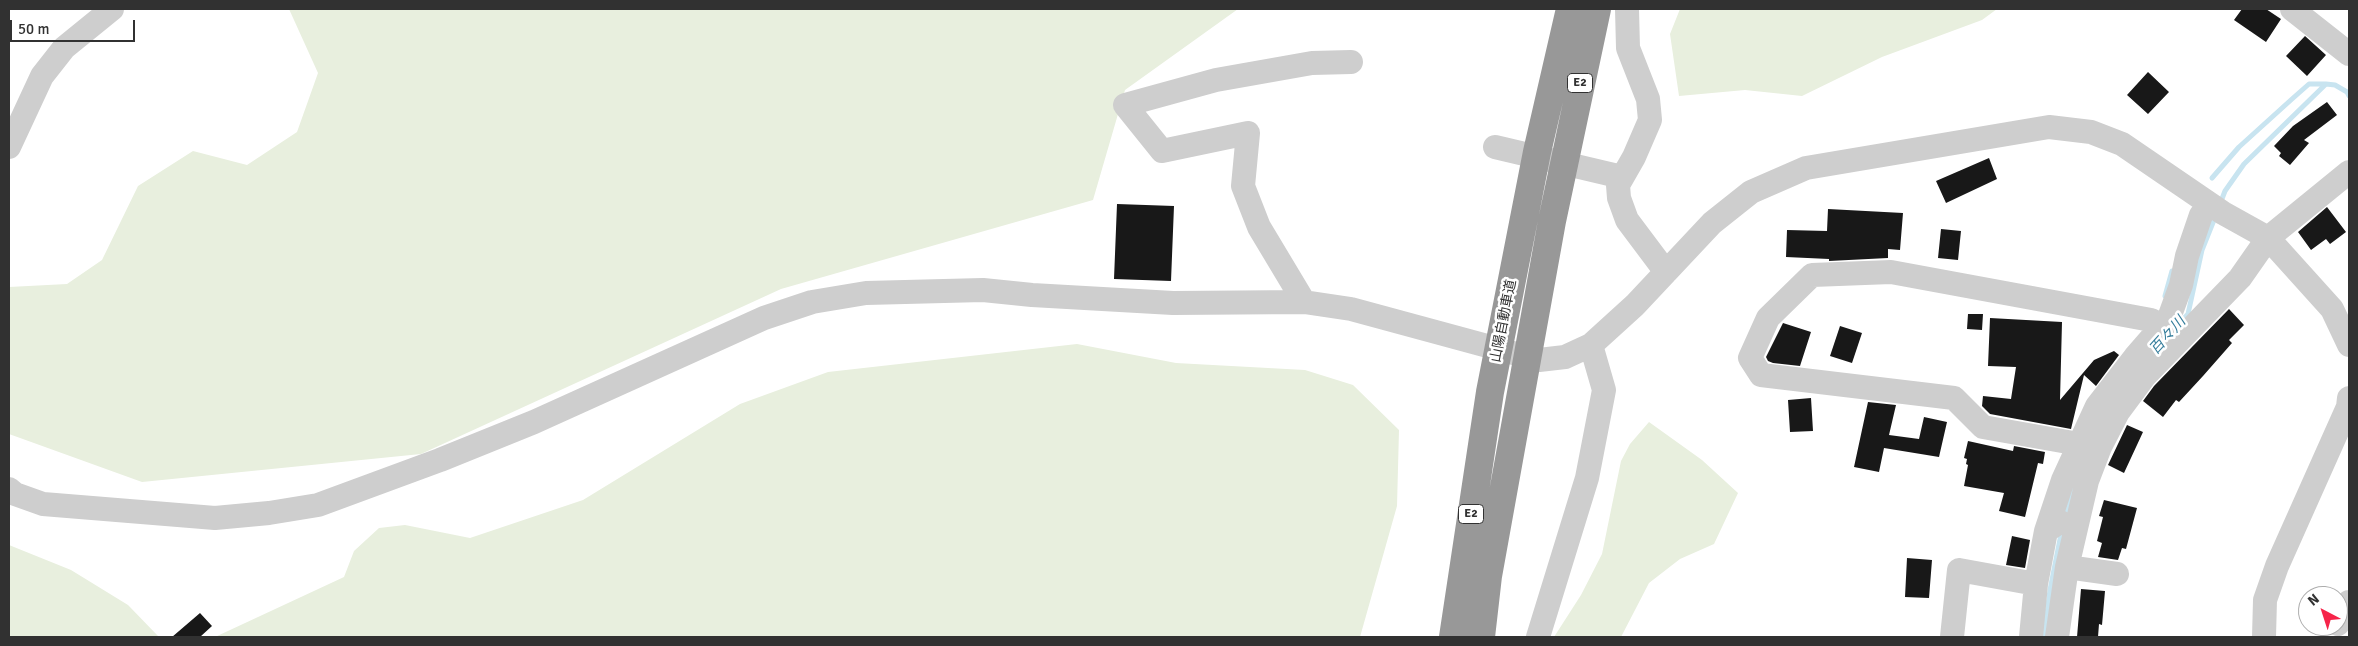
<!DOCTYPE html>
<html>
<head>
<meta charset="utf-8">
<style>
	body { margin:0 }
	#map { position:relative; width:2358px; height:646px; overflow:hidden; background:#fff; font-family:Signika,sans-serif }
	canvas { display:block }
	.frame { position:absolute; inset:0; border:10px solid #313131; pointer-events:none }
	.north { position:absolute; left:2298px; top:586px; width:50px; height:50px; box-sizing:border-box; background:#fff; border:1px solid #adadad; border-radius:50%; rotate:320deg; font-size:14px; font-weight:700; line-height:20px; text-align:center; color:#313131 }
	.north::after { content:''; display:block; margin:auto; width:18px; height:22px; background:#f62449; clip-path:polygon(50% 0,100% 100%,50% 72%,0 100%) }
	.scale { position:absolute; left:10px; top:20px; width:125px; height:22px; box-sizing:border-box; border:2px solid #313131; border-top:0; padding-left:6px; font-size:15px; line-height:18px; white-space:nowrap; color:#313131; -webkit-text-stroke:4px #fff; paint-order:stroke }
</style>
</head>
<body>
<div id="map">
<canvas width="2358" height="646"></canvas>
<div class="frame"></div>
<div class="north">N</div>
<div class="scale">50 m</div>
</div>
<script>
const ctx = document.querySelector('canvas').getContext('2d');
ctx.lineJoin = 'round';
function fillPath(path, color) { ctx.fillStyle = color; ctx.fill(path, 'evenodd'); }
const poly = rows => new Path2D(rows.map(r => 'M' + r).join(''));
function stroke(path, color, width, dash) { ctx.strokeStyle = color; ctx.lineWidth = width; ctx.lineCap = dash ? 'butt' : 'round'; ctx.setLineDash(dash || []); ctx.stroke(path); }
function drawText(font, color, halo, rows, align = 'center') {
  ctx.font = font + ' Signika,"Noto Sans JP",sans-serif'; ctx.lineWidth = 5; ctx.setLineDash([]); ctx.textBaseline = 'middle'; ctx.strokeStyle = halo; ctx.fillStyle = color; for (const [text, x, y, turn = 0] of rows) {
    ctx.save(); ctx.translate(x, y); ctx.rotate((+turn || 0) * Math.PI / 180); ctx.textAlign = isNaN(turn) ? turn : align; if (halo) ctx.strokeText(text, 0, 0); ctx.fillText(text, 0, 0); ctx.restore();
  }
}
fillPath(poly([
	[289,9,1238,9,1125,90,1093,200,781,289,421,454,142,482,9,434,9,287,67,284,102,260,138,186,193,151,247,165,297,132,318,73],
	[1680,9,1997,9,1982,20,1882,57,1802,96,1745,90,1679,96,1670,34],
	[1077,344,1176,363,1305,370,1353,385,1399,430,1397,506,1360,637,215,637,344,577,354,551,379,528,405,525,470,538,583,500,740,404,828,372],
	[1649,422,1702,460,1738,493,1714,544,1680,559,1649,583,1621,637,1554,637,1581,595,1602,554,1621,461,1630,444],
	[9,545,71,570,128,605,159,637,9,637]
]), '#e8efde');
stroke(poly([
	[2212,178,2239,147,2292,99,2309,84,2326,84],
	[2220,204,2225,191,2244,164,2326,84,2335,85,2347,92,2349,96],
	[2165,296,2172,271],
	[2176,327,2188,314,2202,250,2216,215],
	[2065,519,2075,484],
	[2044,637,2050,590,2062,529]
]), '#c8e4f0', 5);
fillPath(poly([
	[2242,9,2266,9,2281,19,2266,42,2234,20],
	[2305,36,2326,55,2307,76,2286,56],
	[2148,72,2169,92,2148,114,2127,95],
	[2327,102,2337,115,2304,140,2309,143,2290,165,2279,156,2281,153,2274,146,2293,126],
	[1989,158,1997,179,1946,203,1936,181],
	[1117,204,1174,206,1171,281,1114,279],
	[2327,207,2346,232,2330,244,2326,239,2311,250,2298,232],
	[1828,209,1903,213,1900,250,1888,249,1888,258,1829,261,1829,259,1786,257,1787,230,1827,231],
	[1941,229,1961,231,1958,260,1938,258],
	[2229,309,2244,325,2229,340,2232,343,2203,376,2179,402,2176,400,2163,417,2143,401,2154,386],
	[1968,314,1983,314,1982,330,1967,329],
	[1990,318,2062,322,2060,400,2094,360,2114,351,2119,355,2096,386,2084,375,2071,429,1990,414,1982,406,1983,396,2011,399,2016,367,1988,366],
	[1783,323,1811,332,1800,366,1773,363,1768,361,1766,357],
	[1840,326,1862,333,1852,363,1830,356],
	[1811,398,1813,431,1790,432,1788,400],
	[1868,402,1896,405,1889,435,1919,439,1924,417,1947,422,1939,457,1884,448,1879,472,1854,467],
	[2127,425,2143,432,2124,473,2108,465],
	[1968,441,2013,451,2014,446,2045,452,2043,464,2038,463,2025,517,1999,511,2004,493,1964,486,1968,465,1966,464,1967,459,1964,458],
	[2104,500,2137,508,2126,549,2122,548,2118,560,2098,557,2102,543,2097,541,2103,517,2099,516],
	[2012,536,2030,540,2025,568,2006,565],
	[1907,558,1932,560,1929,598,1905,597],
	[2081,589,2105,591,2102,625,2099,624,2098,637,2077,637],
	[200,613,212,626,200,637,172,637]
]), '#181818');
stroke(poly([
	[1627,9,1628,48,1648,99,1650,120,1634,157,1618,185,1619,198,1627,220,1666,272],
	[2292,9,2349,54],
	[9,147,42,76,64,48,112,9],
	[1495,147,1622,177],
	[1304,302,1259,227,1243,186,1248,133,1162,151,1125,105,1216,80,1312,63,1351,62],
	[2079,444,1983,427,1954,398,1761,375,1750,358,1768,318,1812,275,1891,272,2151,320,2163,326],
	[9,489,15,494,43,504,215,518,269,513,318,505,440,460,534,422,764,318,812,302,866,293,983,290,1032,295,1173,303,1304,302,1351,309,1539,360,1565,357,1591,345,1635,305,1712,223,1751,192,1806,168,2049,127,2091,132,2122,144,2223,213,2268,238,2332,309,2349,345],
	[2046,531,2063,480,2097,406,2135,357,2169,318,2181,285,2187,256,2201,215,2210,204],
	[2117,574,2067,567,2087,481,2100,447,2118,412,2144,377,2240,278,2268,238,2349,172],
	[2338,624,2349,602],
	[1538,637,1587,478,1604,390,1591,345],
	[1952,637,1959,570,2036,584],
	[2031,637,2036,584,2046,531,2060,522],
	[2057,637,2067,567],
	[2264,637,2265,600,2277,566,2348,407,2349,398]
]), '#cecece', 24);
stroke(poly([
	[1453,637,1490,392,1537,152,1570,9],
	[1481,637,1488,576,1552,221,1597,9]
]), '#989898', 28);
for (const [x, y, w] of [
	[1580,83,25],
	[1471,514,25]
]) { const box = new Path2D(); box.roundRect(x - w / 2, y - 9.5, w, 19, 4); ctx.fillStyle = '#fff'; ctx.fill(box); stroke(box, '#313131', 1); }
drawText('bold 12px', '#313131', null, [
	["E2",1580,83],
	["E2",1471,514]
]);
drawText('14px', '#313131', '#fff', [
	["山陽自動車道",1504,321,-79]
]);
drawText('italic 15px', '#367e9c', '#fff', [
	["百々川",2168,336,-48]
]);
</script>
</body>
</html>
